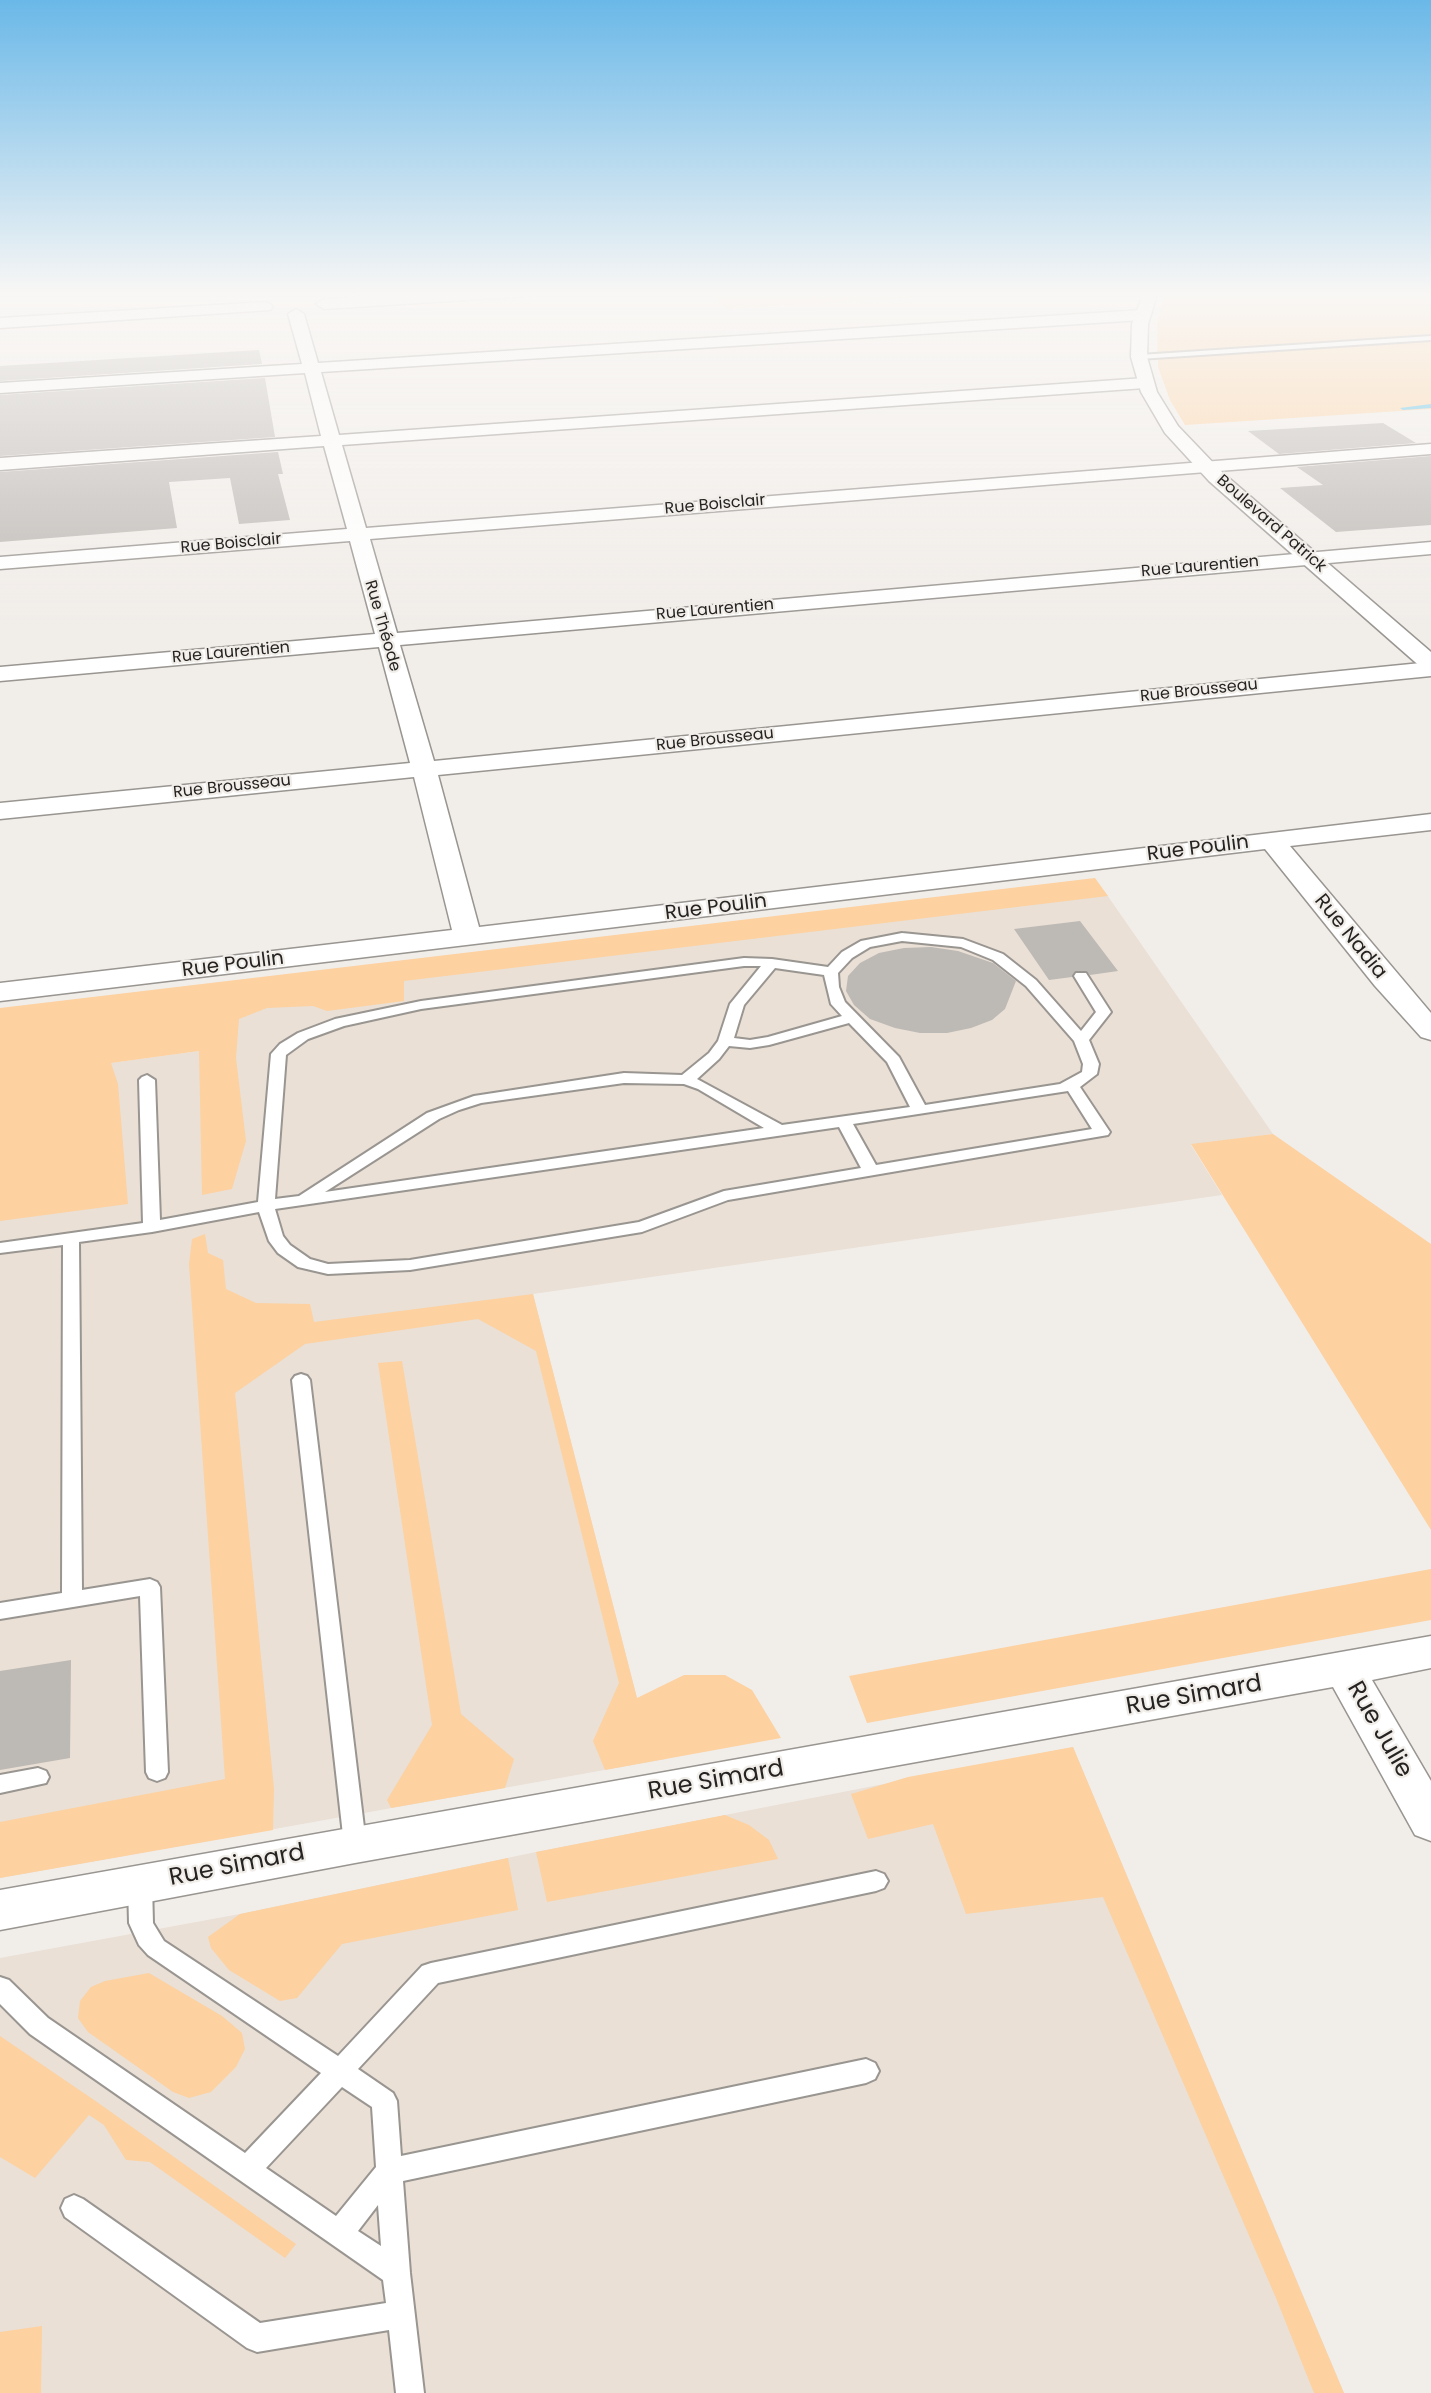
<!DOCTYPE html>
<html>
<head>
<meta charset="utf-8">
<style>
	body { margin:0 }
	canvas { display:block; background:#f1ede9 }
</style>
</head>
<body>
<canvas width="1431" height="2393"></canvas>
<script>
const ctx = document.querySelector('canvas').getContext('2d');
ctx.lineJoin = 'round';
function fillPath(path, color) { ctx.fillStyle = color; ctx.fill(path, 'evenodd'); }
const poly = rows => new Path2D(rows.map(r => 'M' + r).join(''));
function stroke(path, color, width, dash) { ctx.strokeStyle = color; ctx.lineWidth = width; ctx.lineCap = dash ? 'butt' : 'round'; ctx.setLineDash(dash || []); ctx.stroke(path); }
function drawText(font, color, halo, rows, align = 'center') {
  ctx.font = font + ' Poppins,sans-serif'; ctx.lineWidth = 4.5; ctx.setLineDash([]); ctx.textBaseline = 'middle'; ctx.strokeStyle = halo; ctx.fillStyle = color; for (const [text, x, y, turn = 0] of rows) {
    ctx.save(); ctx.translate(x, y); ctx.rotate((+turn || 0) * Math.PI / 180); ctx.textAlign = isNaN(turn) ? turn : align; if (halo) ctx.strokeText(text, 0, 0); ctx.fillText(text, 0, 0); ctx.restore();
  }
}
fillPath(poly([
	[1105,892,1273,1134,1191,1145,1222,1195,533,1294,637,1698,666,1759,0,1878,0,1078,199,1051,196,1000],
	[1073,1747,1344,2393,0,2393,0,1958,240,1914,536,1852]
]), '#eae0d6');
fillPath(poly([
	[709,292,903,292,910,298,726,309],
	[1166,292,1431,292,1431,409,1185,425,1170,400,1158,367,1157,324],
	[1095,878,1108,896,404,981,404,1001,327,1011,313,1006,267,1008,239,1019,236,1058,246,1141,232,1189,202,1195,199,1051,111,1063,118,1084,128,1204,0,1221,0,1008],
	[1273,1134,1431,1244,1431,1530,1191,1144],
	[205,1234,208,1253,223,1260,226,1289,256,1303,310,1304,314,1322,533,1294,637,1698,684,1675,725,1675,752,1690,781,1738,605,1770,593,1741,619,1683,536,1351,478,1319,305,1344,235,1393,274,1789,273,1830,0,1878,0,1822,225,1779,189,1264,192,1239],
	[402,1361,461,1714,514,1759,505,1788,391,1808,387,1800,432,1725,378,1363],
	[1431,1569,1431,1620,867,1723,849,1676],
	[1073,1747,1303,2296,1344,2393,1314,2393,1276,2298,1103,1897,966,1914,933,1824,868,1839,851,1794,908,1777],
	[725,1815,749,1825,769,1840,778,1859,547,1902,536,1852],
	[508,1858,518,1910,342,1944,297,1998,280,2001,229,1970,211,1948,208,1937,240,1914],
	[149,1973,222,2016,242,2033,245,2049,236,2067,211,2092,189,2098,173,2092,88,2032,78,2018,80,2001,91,1987,105,1981],
	[0,2036,97,2102,296,2244,285,2258,150,2162,126,2160,104,2125,89,2115,35,2178,0,2157],
	[42,2326,41,2393,0,2393,0,2332]
]), '#fdd1a0');
fillPath(poly([
	[1431,404,1431,408,1403,410,1400,408,1431,404]
]), '#4ebfe8');
fillPath(poly([
	[259,350,262,364,0,381,0,366],
	[265,378,275,437,0,456,0,395],
	[1383,423,1416,443,1279,454,1248,431],
	[278,452,283,474,278,474,290,520,239,524,230,478,169,482,177,528,0,542,0,472],
	[1431,456,1431,525,1336,532,1280,488,1323,485,1297,467],
	[1080,921,1118,971,1090,975,1086,971,1076,971,1072,977,1049,980,1014,929],
	[931,947,958,951,993,963,1016,981,1005,1009,992,1020,971,1028,947,1033,920,1033,895,1028,870,1019,854,1005,846,991,848,976,860,963,879,953,904,948],
	[71,1660,70,1758,0,1770,0,1671]
]), '#bdb9b5');
const service = poly([
	[1431,336,1431,340,1139,359,1135,357,1139,355,1431,336],
	[902,933,963,939,1003,954,1036,980,1081,1031,1096,1012,1074,976,1076,973,1086,973,1111,1012,1089,1040,1099,1064,1097,1074,1080,1087,1110,1132,1108,1135,728,1200,642,1232,410,1270,328,1274,298,1267,278,1253,269,1241,259,1212,152,1232,79,1242,82,1590,150,1579,157,1582,160,1587,168,1772,165,1778,157,1781,149,1778,146,1772,140,1596,0,1619,0,1603,62,1593,63,1245,0,1253,0,1243,143,1223,139,1080,142,1077,147,1075,155,1080,160,1220,258,1202,271,1054,280,1044,298,1033,335,1019,421,1001,744,958,772,959,828,967,842,952,861,941,902,933],
	[902,941,961,947,993,960,1026,986,1074,1041,1083,1064,1082,1072,1060,1084,925,1105,899,1057,845,1002,839,987,838,973,852,958,870,947,902,941],
	[744,966,761,966,730,1004,718,1041,709,1053,682,1075,624,1073,474,1096,427,1113,299,1196,275,1199,286,1055,308,1039,344,1026,421,1009,744,966],
	[775,968,824,975,831,1004,842,1016,768,1037,750,1040,734,1038,744,1005,775,968],
	[849,1023,887,1062,910,1107,782,1125,697,1079,719,1059,729,1046,750,1048,769,1045,849,1023],
	[624,1083,684,1084,698,1089,764,1128,325,1192,439,1119,459,1110,481,1103,624,1083],
	[1068,1091,1092,1129,876,1165,853,1124,1068,1091],
	[839,1127,861,1168,724,1191,639,1222,410,1260,328,1264,310,1259,290,1245,283,1236,275,1209,839,1127],
	[301,1374,307,1376,310,1380,366,1844,363,1851,355,1854,347,1851,344,1844,292,1380,295,1376,301,1374],
	[38,1768,46,1771,49,1777,46,1783,0,1793,0,1775,38,1768],
	[876,1871,884,1874,888,1881,884,1888,876,1891,438,1983,358,2069,393,2093,397,2101,401,2156,866,2059,875,2063,879,2071,875,2079,866,2083,403,2181,410,2273,424,2393,396,2393,389,2330,257,2352,247,2348,65,2217,61,2208,65,2199,74,2195,83,2199,260,2323,386,2303,383,2280,30,2034,0,2004,0,1977,9,1980,48,2018,245,2153,321,2073,148,1955,139,1945,129,1923,128,1884,132,1877,140,1874,148,1877,152,1884,153,1923,164,1941,338,2056,422,1966,431,1963,876,1871],
	[342,2087,372,2107,376,2167,336,2216,266,2168,342,2087],
	[378,2205,381,2246,358,2231,378,2205]
]);
const minor = poly([
	[453,292,536,292,529,296,324,309,316,304,324,299,453,292],
	[265,302,270,304,273,307,270,310,0,328,0,318,265,302],
	[296,309,304,314,318,363,1142,310,1150,315,1142,320,321,372,339,435,1145,378,1153,383,1145,388,342,445,366,528,1431,444,1431,454,370,539,397,633,1431,542,1431,554,400,645,434,761,1431,662,1431,676,438,775,479,927,1431,814,1431,830,1290,846,1431,1013,1431,1040,1421,1037,1375,986,1265,849,0,1001,0,983,452,930,414,777,0,819,0,803,410,763,379,647,0,681,0,667,375,634,350,541,0,569,0,557,347,529,324,446,0,470,0,458,321,436,305,373,0,393,0,383,302,364,288,314,296,309],
	[1431,1636,1431,1668,1372,1680,1431,1781,1431,1841,1415,1835,1333,1687,355,1863,0,1930,0,1890,1431,1636]
]);
const tertiary = poly([
	[1144,292,1158,292,1148,324,1147,357,1157,392,1178,426,1223,473,1431,652,1431,671,1423,669,1209,481,1165,433,1141,392,1131,357,1132,324,1144,292]
]);
stroke(service, '#999591', 4);
stroke(minor, '#999591', 3);
stroke(tertiary, '#999591', 3);
fillPath(service, '#fff');
fillPath(minor, '#fff');
fillPath(tertiary, '#fff');
const sky = ctx.createLinearGradient(0, 0, 0, 627);
sky.addColorStop(0, '#6ab8e8');
sky.addColorStop(0.47, '#f9f7f5');
sky.addColorStop(1, '#f9f7f500');
ctx.fillStyle = sky;
ctx.fillRect(0, 0, 1431, 627);
drawText('16px', '#252422', '#f1ede9', [
	["Rue Boisclair",715,505,-5],
	["Boulevard Patrick",1271,524,41],
	["Rue Boisclair",231,544,-5],
	["Rue Laurentien",1200,567,-5],
	["Rue Laurentien",715,610,-5],
	["Rue Théode",382,626,74],
	["Rue Laurentien",231,653,-5],
	["Rue Brousseau",1199,691,-6],
	["Rue Brousseau",715,740,-6],
	["Rue Brousseau",232,787,-6]
]);
drawText('20px', '#252422', '#f1ede9', [
	["Rue Poulin",1198,849,-7],
	["Rue Poulin",716,908,-7],
	["Rue Nadia",1350,937,51],
	["Rue Poulin",233,965,-7]
]);
drawText('24px', '#252422', '#f1ede9', [
	["Rue Simard",1194,1696,-10],
	["Rue Julie",1379,1730,60],
	["Rue Simard",716,1781,-10],
	["Rue Simard",237,1866,-11]
]);
</script>
</body>
</html>
